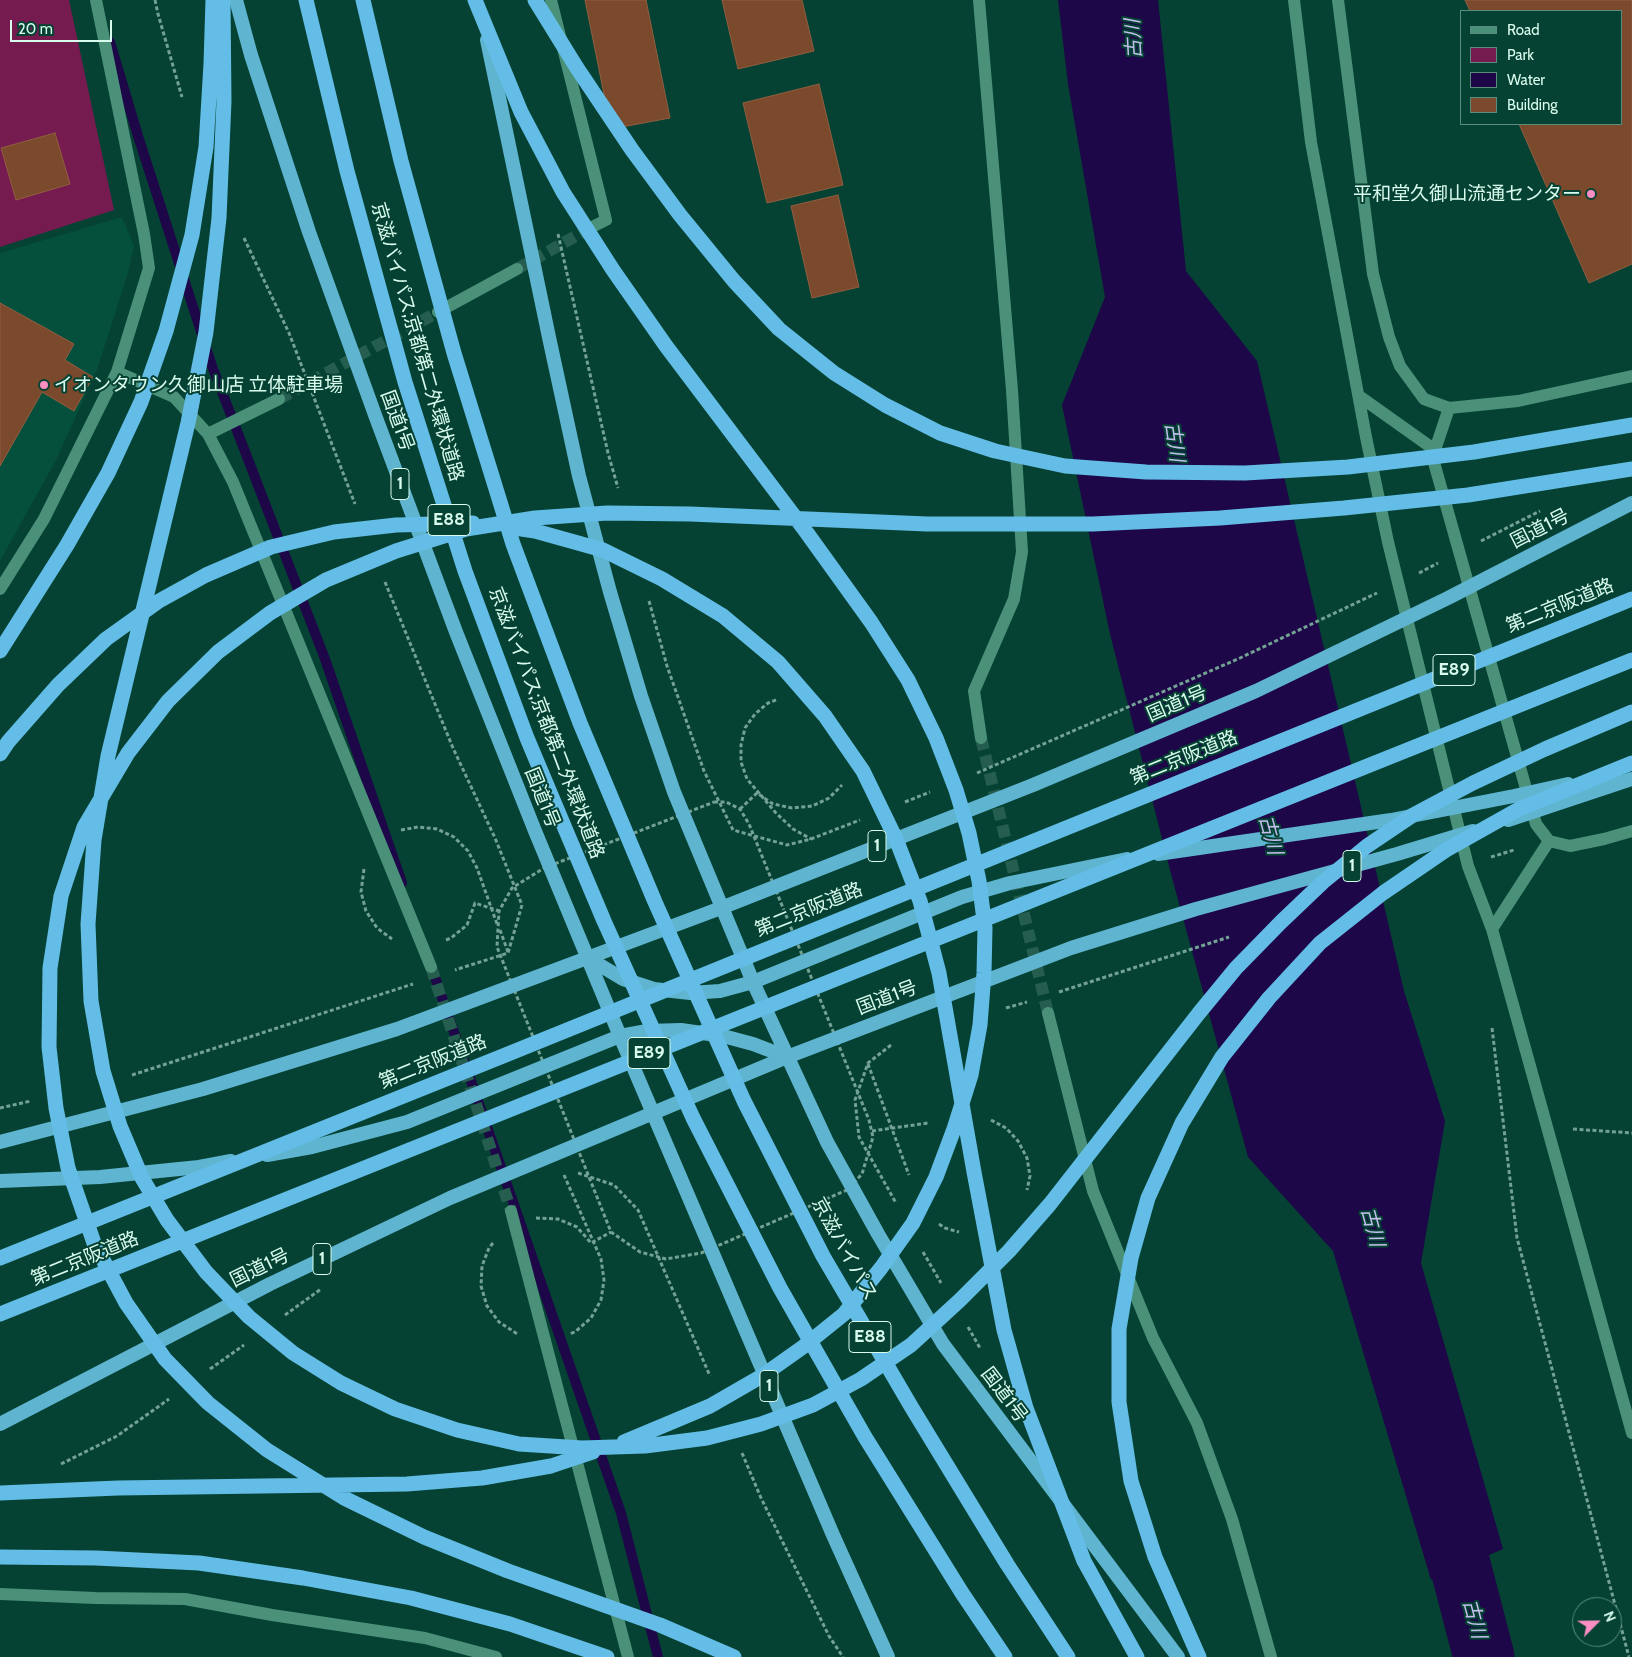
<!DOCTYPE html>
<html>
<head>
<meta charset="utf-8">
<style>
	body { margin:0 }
	#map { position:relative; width:1632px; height:1657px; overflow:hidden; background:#054233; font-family:Cabin,sans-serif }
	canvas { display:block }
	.legend { position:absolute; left:1460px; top:10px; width:162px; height:115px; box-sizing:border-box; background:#054233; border:1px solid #598c7d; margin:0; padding:6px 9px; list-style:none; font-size:15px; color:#d8fbed }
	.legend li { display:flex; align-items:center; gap:10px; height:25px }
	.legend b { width:25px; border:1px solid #598c7d }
	.north { position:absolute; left:1572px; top:1597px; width:50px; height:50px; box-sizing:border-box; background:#054233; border:1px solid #598c7d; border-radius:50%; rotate:67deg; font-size:14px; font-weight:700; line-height:20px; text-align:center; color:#d8fbed }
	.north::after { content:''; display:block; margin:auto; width:18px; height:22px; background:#fb8fc4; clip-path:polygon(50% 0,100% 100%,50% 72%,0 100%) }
	.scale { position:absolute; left:10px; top:20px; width:102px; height:22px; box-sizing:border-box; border:2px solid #d8fbed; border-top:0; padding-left:6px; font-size:15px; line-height:18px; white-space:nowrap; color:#d8fbed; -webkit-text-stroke:4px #054233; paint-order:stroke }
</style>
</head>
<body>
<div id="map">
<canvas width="1632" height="1657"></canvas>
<ul class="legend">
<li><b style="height:6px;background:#4b917a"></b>Road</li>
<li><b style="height:14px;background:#761b4f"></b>Park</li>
<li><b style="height:14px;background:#1d0748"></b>Water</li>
<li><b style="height:14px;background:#7b492c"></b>Building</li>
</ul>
<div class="north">N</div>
<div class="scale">20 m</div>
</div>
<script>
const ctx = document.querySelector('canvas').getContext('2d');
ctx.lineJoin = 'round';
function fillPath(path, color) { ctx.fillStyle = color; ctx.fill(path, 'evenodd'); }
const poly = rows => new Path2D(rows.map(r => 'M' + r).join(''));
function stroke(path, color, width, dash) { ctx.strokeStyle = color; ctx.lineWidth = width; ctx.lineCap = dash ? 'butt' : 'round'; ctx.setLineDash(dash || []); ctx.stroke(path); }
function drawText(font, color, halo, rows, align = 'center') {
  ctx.font = font + ' Cabin,"Noto Sans JP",sans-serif'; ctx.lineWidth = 4; ctx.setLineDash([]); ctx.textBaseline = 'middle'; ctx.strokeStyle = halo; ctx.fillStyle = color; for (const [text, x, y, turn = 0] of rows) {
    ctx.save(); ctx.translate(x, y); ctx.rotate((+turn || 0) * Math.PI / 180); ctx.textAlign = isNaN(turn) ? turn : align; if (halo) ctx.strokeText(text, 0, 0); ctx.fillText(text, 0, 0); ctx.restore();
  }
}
fillPath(poly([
	[122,217,134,246,128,273,97,370,56,460,0,561,0,253]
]), '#054f3d');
fillPath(poly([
	[0,0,69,0,114,210,0,247]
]), '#761b4f');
fillPath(poly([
	[1058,0,1158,0,1186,271,1257,361,1404,991,1445,1121,1421,1263,1503,1549,1431,1580,1333,1251,1248,1157,1171,874,1110,634,1062,405,1105,297,1068,84]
]), '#1d0748');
stroke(poly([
	[110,42,138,136,212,366,325,659,402,883],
	[429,960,621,1513,658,1657]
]), '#1d0748', 10);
stroke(poly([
	[1439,1484,1484,1657]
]), '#1d0748', 61);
const building = poly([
	[585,0,646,0,670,118,611,129,585,0],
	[722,0,802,0,814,51,738,69,722,0],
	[1465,0,1632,0,1632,264,1589,283,1519,124,1621,124,1621,11,1470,11,1465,0],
	[819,84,843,185,767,203,743,103,819,84],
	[55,133,70,184,16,200,1,148,55,133],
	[838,195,859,287,812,298,791,206,838,195],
	[0,303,74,344,65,360,93,377,74,411,42,392,0,466,0,303]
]);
fillPath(building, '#7b492c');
stroke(building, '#925e41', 1);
stroke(poly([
	[517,269,590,228],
	[279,399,438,312],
	[981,738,1048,1013],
	[431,967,511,1211]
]), '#255e4f', 12, [12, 6]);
stroke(poly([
	[155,0,158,14,182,97],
	[558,234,608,453,618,488],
	[244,238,289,333,355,504],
	[1481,541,1540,511],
	[1419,573,1438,563],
	[385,582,453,748,495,838,522,905,508,953,455,970],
	[649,601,667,666,704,771,733,830,787,845,811,839,860,820],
	[776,700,768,703,755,714,745,728,741,745,741,762,747,779,776,813,793,829,811,839],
	[977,773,1240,658,1377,593],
	[714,802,726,802,740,809,749,824,869,1120,873,1137,862,1174,847,1190,701,1253,666,1259,640,1252,611,1232,497,947,499,911,512,888,544,868,714,802],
	[905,802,930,792],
	[740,809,757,793,773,804,792,808,812,806,829,798,842,785],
	[401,830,418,827,437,829,454,837,468,851,477,868,497,924],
	[1491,857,1514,850],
	[364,869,361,892,366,911,377,928,392,939],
	[500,930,508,952],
	[446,940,451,938,467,925,475,903,499,911],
	[1059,992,1229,937],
	[1006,1008,1027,1002],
	[1492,1028,1517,1238,1629,1657],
	[891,1045,868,1063,855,1100,859,1137,896,1203],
	[868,1064,909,1175],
	[132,1075,413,984],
	[0,1108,31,1101],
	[991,1120,1006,1128,1018,1141,1027,1158,1030,1176,1027,1190],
	[1573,1129,1632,1133],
	[872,1131,928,1123],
	[578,1173,614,1185,638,1210,710,1376],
	[564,1175,601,1259,604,1280,601,1300,591,1318,575,1332,569,1334],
	[536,1218,558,1219,577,1227,591,1243,611,1232],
	[939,1224,945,1228,959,1232],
	[493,1243,489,1248,482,1266,481,1286,487,1306,499,1322,519,1335],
	[923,1252,941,1283],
	[285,1315,321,1289],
	[968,1327,980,1348],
	[210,1369,244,1345],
	[742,1453,761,1498,829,1636,843,1657],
	[61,1464,117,1436,169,1399]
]), '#73a294', 3, [4, 2.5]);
stroke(poly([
	[551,0,606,220,590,228],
	[979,0,1012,390,1022,552,1014,599,974,691,981,738],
	[1294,0,1311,142,1366,437,1388,542,1468,866,1492,929,1632,1433],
	[1338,0,1373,274,1389,337,1400,366,1424,399,1449,408],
	[438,312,517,269],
	[117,372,174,397,208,434,233,482,431,967],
	[1632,376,1518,401,1449,408,1435,450,1433,459,1536,824,1549,841,1570,846,1604,839,1632,831],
	[1359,396,1435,450],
	[208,434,279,399],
	[0,589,44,519,117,372,149,268,144,234,96,0],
	[1492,929,1549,841],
	[1048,1013,1093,1191,1153,1338,1197,1423,1232,1519,1271,1657],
	[511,1211,628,1657],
	[0,1594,95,1598,185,1599,272,1615,425,1638,496,1657]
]), '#4b917a', 12);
stroke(poly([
	[236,0,251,55,309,232,375,415,456,632,535,831,620,1036,833,1535,888,1657],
	[487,40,550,342,579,476,610,592,641,696,674,792,753,982,827,1142,878,1234,943,1344,1178,1657],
	[1508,820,1632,779],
	[1158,854,1391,820,1514,796,1568,784],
	[588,958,623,979,654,989,690,993,720,991,753,982,962,897,1010,883,1127,859],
	[0,1142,203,1089,397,1029,721,908,1033,785,1256,691,1448,598,1632,503],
	[267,1155,312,1147,407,1122,620,1036,647,1031,681,1030,723,1036,753,1044,787,1057],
	[0,1181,100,1177,199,1167,231,1161],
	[0,1424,270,1284,450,1198,787,1057,1071,948,1196,909,1397,854,1473,831]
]), '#5fb4d0', 14);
stroke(poly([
	[223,0,224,101,219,218,206,332,188,423,108,756,94,840,88,924,91,1001,103,1071,120,1126,142,1178,167,1220,206,1272,249,1317,293,1353,341,1383,395,1409,457,1430,519,1444,582,1448,645,1446,707,1438,761,1424,813,1405,861,1379,911,1345,960,1300,1009,1251,1050,1204,1199,1013,1236,968,1281,922,1323,882,1367,846,1413,815,1473,783,1545,749,1632,712],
	[306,0,347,171,405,382,465,571,527,738,604,921,693,1118,780,1288,865,1437,962,1593,1005,1657],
	[363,0,401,161,454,353,513,544,580,723,655,902,744,1101,823,1256,912,1408,1007,1564,1068,1657],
	[475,0,521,112,563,192,613,270,666,346,807,533,871,622,908,680,936,738,956,790,969,833,979,881,985,928,984,973,980,1025,971,1075,954,1129,936,1177,913,1223,881,1268,844,1314,803,1347,762,1376,710,1406,624,1442],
	[535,0,577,68,632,150,680,215,734,281,779,329,834,373,885,405,940,433,995,451,1065,466,1146,472,1245,473,1348,467,1474,452,1632,425],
	[508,527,535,531,603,550,662,579,723,616,778,662,825,716,863,771,896,839,920,901,939,973,974,1172,1004,1330,1026,1408,1084,1561,1137,1657],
	[0,651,67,545,108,473,141,402,166,331,192,235,206,147,211,64,213,0],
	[0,754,8,742,58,685,106,639,159,601,206,575,271,547,334,532,396,525,473,523],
	[0,1258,503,1056,1632,599],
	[0,1314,1632,660],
	[0,1493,118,1488,407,1484,482,1478,551,1466,593,1452],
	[0,1557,96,1558,199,1563,303,1578,411,1598,510,1624,607,1657],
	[734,1657,660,1625,508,1571,424,1537,344,1498,267,1450,208,1403,165,1359,126,1303,94,1243,68,1168,56,1108,49,1047,50,968,61,896,84,827,128,753,168,701,218,652,270,613,326,580,396,551,466,529,535,518,607,513,690,514,927,524,1093,524,1220,518,1344,508,1468,495,1632,469],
	[1199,1657,1155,1557,1131,1481,1119,1402,1119,1329,1131,1258,1148,1198,1182,1123,1222,1057,1269,998,1320,943,1383,893,1446,850,1519,809,1632,763]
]), '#64bde6', 15);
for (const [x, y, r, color] of [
	[1591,194,5,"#fb8fc4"],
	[44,385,5,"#fb8fc4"]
]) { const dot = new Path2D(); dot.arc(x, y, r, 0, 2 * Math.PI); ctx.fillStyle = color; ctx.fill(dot); stroke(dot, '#054233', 2); }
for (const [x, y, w] of [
	[400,484,18],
	[449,520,42],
	[1454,670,42],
	[877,846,18],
	[1352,866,18],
	[649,1053,42],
	[322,1259,18],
	[870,1337,42],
	[769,1386,18]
]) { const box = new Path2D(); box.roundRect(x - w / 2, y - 15.5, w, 31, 4); ctx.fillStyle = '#054233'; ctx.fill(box); stroke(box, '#d8fbed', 1); }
drawText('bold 18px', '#d8fbed', null, [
	["1",400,484],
	["E88",449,520],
	["E89",1454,670],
	["1",877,846],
	["1",1352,866],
	["E89",649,1053],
	["1",322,1259],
	["E88",870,1337],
	["1",769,1386]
]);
drawText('19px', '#d8fbed', '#054233', [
	["平和堂久御山流通センター",1581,194],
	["イオンタウン久御山店 立体駐車場",54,385,"left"]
], 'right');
drawText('19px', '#d8fbed', '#054233', [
	["京滋バイパス;京都第二外環状道路",417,342,74],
	["国道1号",397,421,70],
	["国道1号",1540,529,-27],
	["第二京阪道路",1560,606,-22],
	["国道1号",1177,704,-23],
	["京滋バイパス;京都第二外環状道路",546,723,69],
	["第二京阪道路",1184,758,-22],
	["国道1号",542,798,68],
	["第二京阪道路",809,910,-22],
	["国道1号",887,998,-21],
	["第二京阪道路",433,1062,-22],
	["京滋バイパス",844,1249,61],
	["第二京阪道路",85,1259,-22],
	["国道1号",260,1268,-26],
	["国道1号",1004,1395,53]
]);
drawText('italic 20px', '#c4beee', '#054233', [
	["古川",1134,39,-93],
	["古川",1174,442,82],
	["古川",1270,835,75],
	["古川",1372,1227,75],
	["古川",1474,1619,75]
]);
</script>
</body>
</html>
